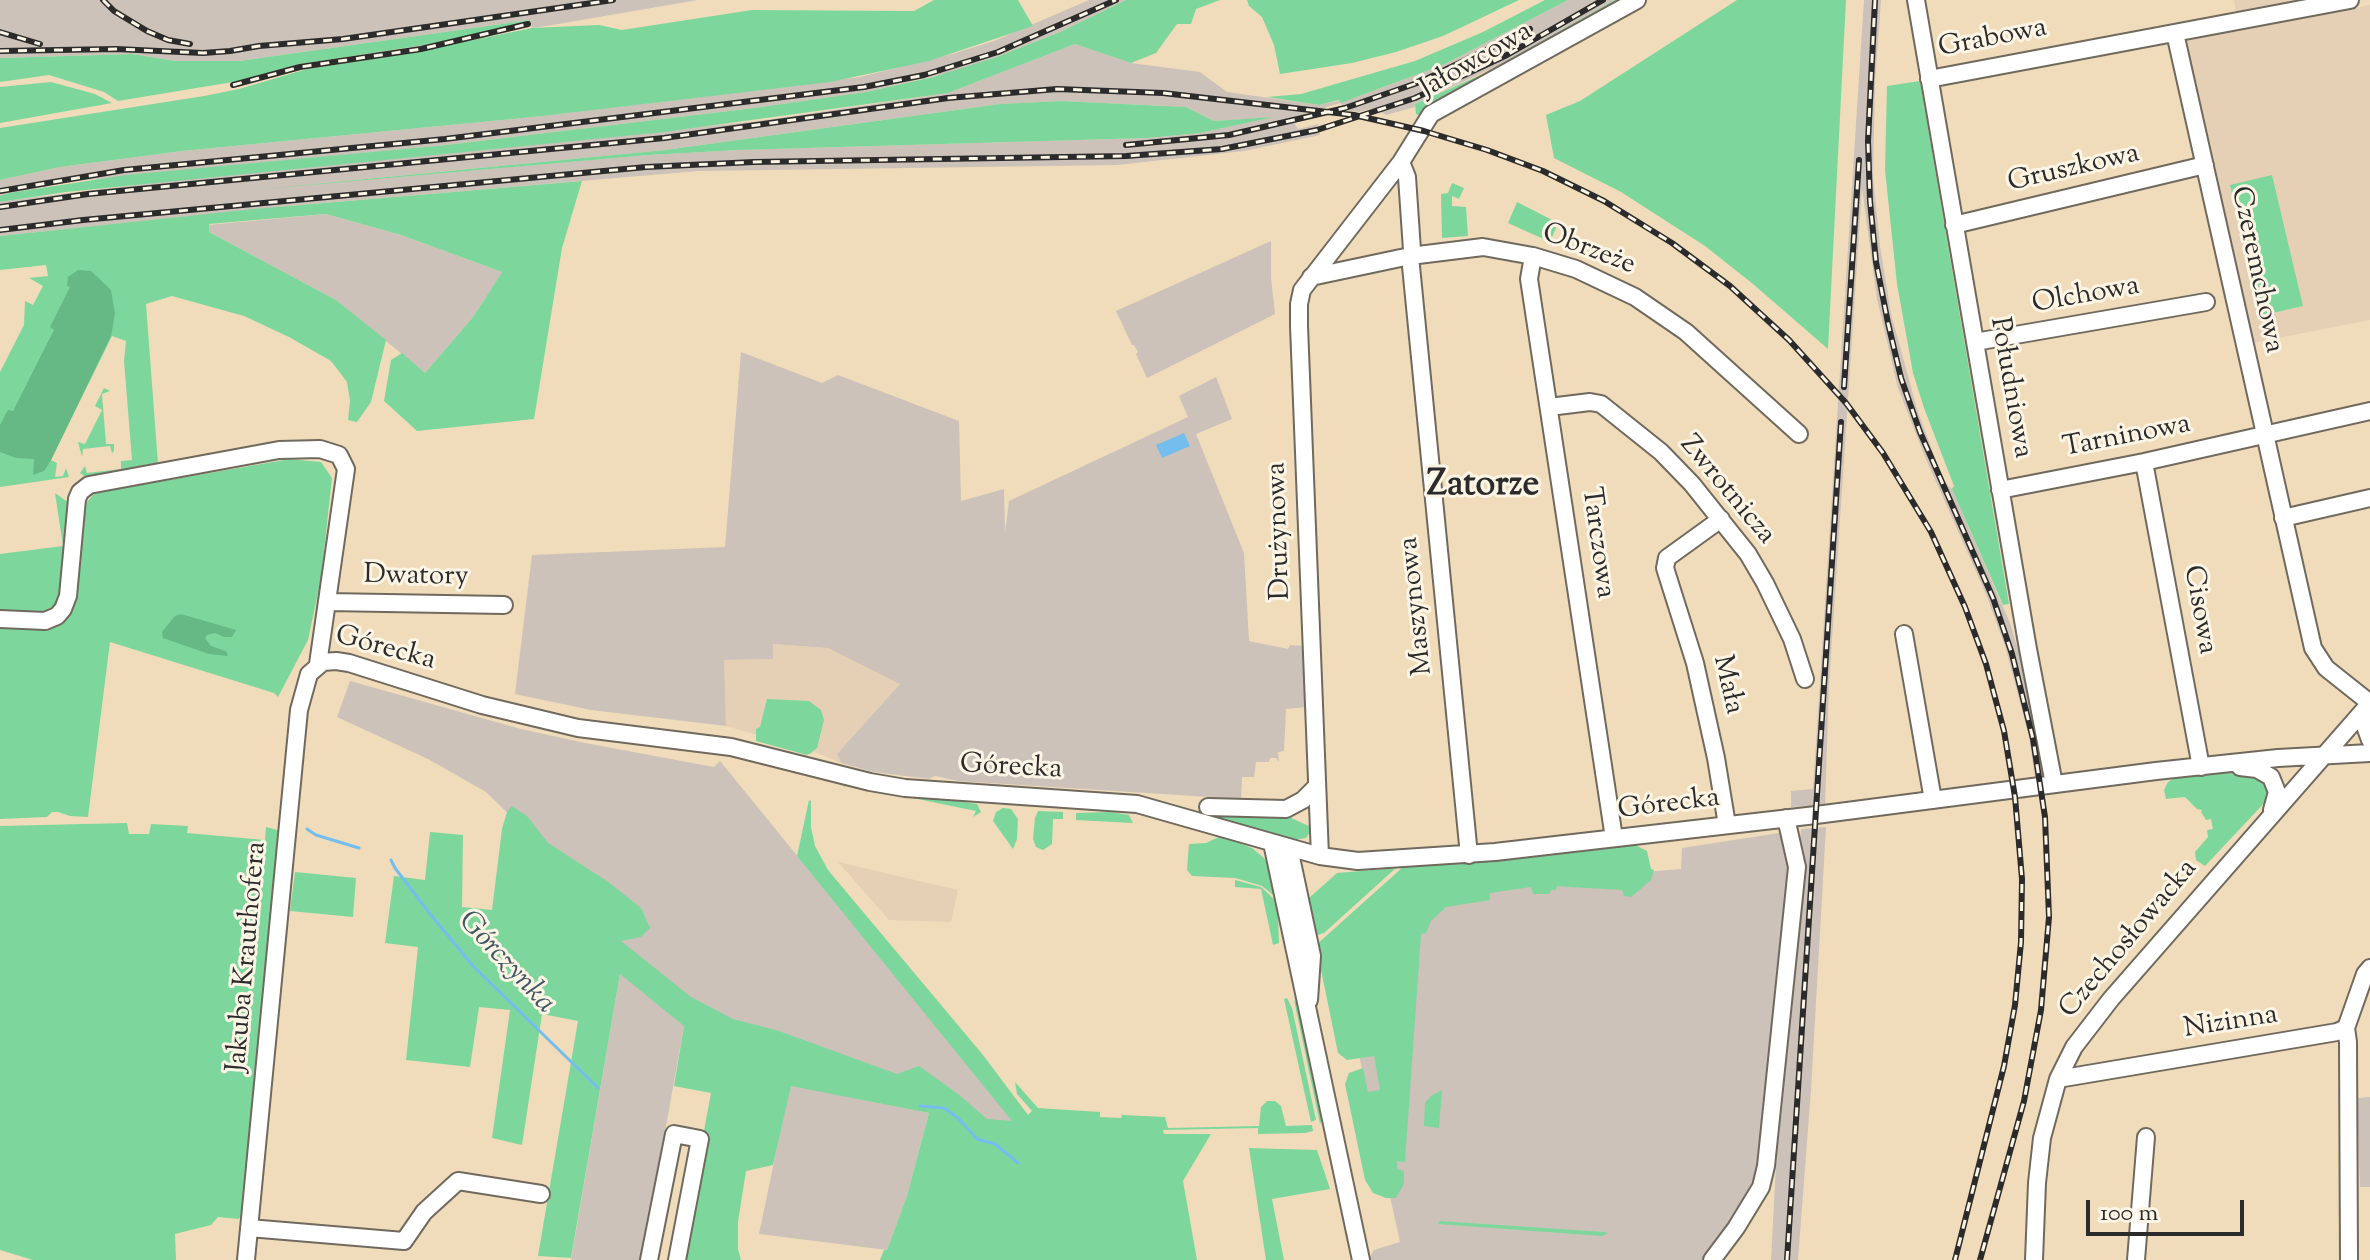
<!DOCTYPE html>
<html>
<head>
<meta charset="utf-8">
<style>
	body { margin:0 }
	#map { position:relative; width:2370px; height:1260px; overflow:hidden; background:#f0dcba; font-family:"Sorts Mill Goudy",serif }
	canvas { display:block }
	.scale { position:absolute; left:2086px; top:1200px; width:158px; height:36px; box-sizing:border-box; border:4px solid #2b2b2b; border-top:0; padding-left:10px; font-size:24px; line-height:28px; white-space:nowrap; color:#2b2b2b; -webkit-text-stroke:6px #fcf5e5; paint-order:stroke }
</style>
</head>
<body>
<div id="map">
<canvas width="2370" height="1260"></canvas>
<div class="scale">100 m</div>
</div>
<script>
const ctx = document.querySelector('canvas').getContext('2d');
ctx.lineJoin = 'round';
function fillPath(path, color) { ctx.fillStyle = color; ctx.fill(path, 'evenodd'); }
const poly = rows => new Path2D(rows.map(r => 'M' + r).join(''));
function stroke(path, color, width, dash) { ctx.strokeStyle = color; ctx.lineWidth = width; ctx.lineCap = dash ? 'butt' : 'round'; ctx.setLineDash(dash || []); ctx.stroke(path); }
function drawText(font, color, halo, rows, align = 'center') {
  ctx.font = font + ' "Sorts Mill Goudy",serif'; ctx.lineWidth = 6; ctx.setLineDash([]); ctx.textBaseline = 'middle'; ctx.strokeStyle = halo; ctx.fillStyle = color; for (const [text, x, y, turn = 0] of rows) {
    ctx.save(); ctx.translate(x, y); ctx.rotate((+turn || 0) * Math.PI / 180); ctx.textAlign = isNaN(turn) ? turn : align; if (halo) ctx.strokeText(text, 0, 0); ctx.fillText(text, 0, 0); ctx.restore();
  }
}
fillPath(poly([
	[2234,0,2311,0,2236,14],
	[2370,5,2370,320,2252,343,2186,39],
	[772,644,828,648,901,684,837,754,841,763,810,750,726,726,723,660,773,659],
	[838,862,958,890,951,922,889,920]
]), '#e6d0b5');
fillPath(poly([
	[0,0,698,0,552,25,532,28,530,20,239,61,176,61,132,54,0,58],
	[1089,0,1126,0,1060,32,994,58,956,71,866,92,754,108,446,145,67,182,0,196,0,180,60,167,182,151,543,116,860,77,952,54,994,41],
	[1568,0,1615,0,1512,59,1415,104,1415,107,1386,115,1373,108,1359,112,1346,110,1340,103,1291,118,1298,129,1318,124,1320,135,1244,151,1117,165,698,171,288,206,0,236,0,202,12,200,177,180,759,121,948,93,1075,44,1131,63,1200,72,1227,92,1319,105,1357,97,1445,64],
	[1061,101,1186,107,1214,121,1268,118,1200,133,1147,138,739,150,649,155,294,186,665,150,1000,104],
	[1864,0,1881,0,1875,83,1873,177,1880,246,1891,314,1917,409,1944,482,1952,489,2010,623,2024,670,2046,774,2035,778,2029,736,2005,646,1986,594,1925,457,1898,388,1877,299,1862,188,1829,685,1825,805,1791,807,1791,791,1813,789],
	[326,214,401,235,502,272,473,317,425,373,336,300,209,232,208,225],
	[1271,241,1271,278,1275,314,1147,378,1136,354,1138,352,1134,345,1132,345,1116,311],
	[741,352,822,383,838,375,959,421,961,501,1004,489,1005,533,1009,501,1188,417,1179,396,1216,377,1232,419,1196,434,1244,553,1249,641,1288,649,1290,645,1304,646,1307,707,1286,709,1284,751,1278,752,1279,762,1276,758,1270,758,1269,762,1256,762,1254,777,1242,777,1241,799,958,781,935,776,929,779,874,772,841,763,837,754,900,684,828,648,773,644,773,659,724,660,726,726,591,710,515,694,532,555,725,547],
	[350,681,521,729,585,743,714,767,720,761,1016,1124,966,1121,684,1026,642,1260,571,1260,620,974,523,828,486,792,428,759,337,717],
	[1826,827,1811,1090,1798,1260,1771,1260,1779,1107,1801,829],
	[1779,833,1789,856,1784,935,1771,1077,1756,1183,1707,1260,1368,1260,1374,1250,1400,1242,1336,950,1372,914,1523,882,1681,869,1682,848],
	[790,1085,929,1113,907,1196,887,1250,759,1234],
	[2370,1097,2370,1187,2360,1187,2357,1098]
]), '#ccc2b9');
fillPath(poly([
	[934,0,1018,0,1033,26,929,61,830,82,543,116,182,151,60,167,0,180,0,128,204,96,239,89,307,69,405,54,532,28,599,25,622,30,752,10,914,11],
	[1126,0,1220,0,1196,9,1191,24,1177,24,1156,53,1131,63,1075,44,948,93,664,132,66,192,0,202,0,196,9,193,126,175,446,145,754,108,866,92,933,77,994,58,1060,32],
	[1247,0,1519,0,1443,36,1396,52,1352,63,1280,74,1274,45,1262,17,1249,6],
	[1545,0,1568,0,1445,64,1346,101,1341,103,1339,100,1319,105,1267,97,1301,94,1415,61,1483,32],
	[1615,0,1630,0,1421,116,1416,114,1415,104,1485,73],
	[1737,0,1846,0,1828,349,1753,284,1705,246,1621,192,1554,158,1546,115,1580,101],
	[530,20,531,22,425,45,300,64,233,82,118,101,104,92,49,75,0,82,0,58,132,54,176,61,239,61],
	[1920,81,2009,604,2003,605,1952,489,1954,486,1924,408,1913,373,1897,284,1885,170,1887,86],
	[51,82,95,94,112,103,0,123,0,87],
	[1061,101,1186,107,1214,121,1274,117,1200,133,1147,138,739,150,649,155,253,190,665,150,1000,104],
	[2272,175,2303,306,2260,316,2230,185],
	[582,181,562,248,534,419,417,431,384,401,391,360,402,353,425,373,473,317,502,272,401,235,326,214,209,224,209,232,336,300,386,340,371,402,357,422,348,420,350,401,347,382,331,361,289,337,244,316,172,296,146,304,158,464,155,469,87,478,80,473,85,466,87,473,121,469,121,461,132,460,124,361,126,341,112,336,51,460,57,463,55,477,63,476,66,468,69,477,0,487,0,372,24,325,25,301,33,305,43,286,29,278,48,276,46,265,0,270,0,236,254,209],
	[1452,183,1464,188,1459,199,1452,196,1452,206,1466,207,1468,236,1442,238,1441,194,1448,193],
	[1517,202,1558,223,1550,242,1508,223],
	[104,388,110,391,102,394,106,444,114,444,114,451,112,453,110,446,83,449,82,457,78,442,85,444,102,410,95,406],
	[290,459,321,462,332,478,321,579,308,640,278,697,274,693,110,642,88,817,70,816,58,812,52,812,47,817,0,819,0,625,44,628,60,623,75,596,79,537,85,504,95,493],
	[55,493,69,503,63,594,59,603,45,613,0,613,0,554,63,546],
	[767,699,809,701,821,710,824,720,817,748,811,753,807,755,756,741,756,729,760,727],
	[2221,772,2265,778,2268,799,2205,866,2196,860,2195,852,2208,837,2207,830,2213,829,2211,819,2206,820,2201,812,2202,810,2197,809,2185,797,2166,799,2164,790,2168,782,2174,778],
	[845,784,977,804,981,812,973,817,976,811,849,785,843,787],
	[809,800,811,801,811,827,815,846,828,870,983,1055,1028,1115,1032,1111,1017,1094,1015,1082,1038,1108,1100,1112,1100,1117,1121,1118,1123,1113,1123,1115,1165,1117,1168,1128,1259,1126,1261,1107,1267,1101,1275,1101,1281,1106,1286,1126,1312,1125,1313,1131,1305,1133,1258,1134,1258,1128,1163,1130,1164,1134,1211,1134,1183,1181,1197,1260,880,1260,884,1250,887,1250,907,1196,929,1113,791,1086,773,1165,746,1171,738,1222,738,1249,741,1260,680,1260,711,1093,674,1086,684,1026,620,974,571,1258,538,1256,578,1021,542,1014,522,1145,492,1138,510,1010,479,1007,470,1067,406,1060,418,947,385,943,394,876,425,880,430,832,463,835,462,907,492,910,502,829,507,812,512,806,528,817,548,843,607,881,641,908,650,928,641,937,621,941,691,997,733,1019,779,1031,897,1074,919,1066,958,1094,987,1119,1012,1121,797,856],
	[1003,808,1011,809,1018,819,1017,839,1013,849,993,821,996,812],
	[1038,811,1063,812,1063,819,1053,819,1052,844,1043,850,1036,847,1033,839,1035,818],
	[1110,812,1129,815,1133,823,1076,820,1076,813],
	[1215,814,1285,815,1313,828,1306,838,1293,840,1219,820,1216,819],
	[127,823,129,834,149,834,151,824,188,826,187,833,265,840,266,827,281,831,244,1215,238,1219,218,1217,211,1225,175,1234,176,1260,33,1260,0,1250,0,826],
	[1221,836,1252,848,1264,858,1271,870,1277,898,1262,886,1235,878,1192,876,1187,870,1189,844,1206,843],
	[1633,844,1647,851,1651,869,1654,870,1651,880,1631,897,1624,896,1622,890,1569,887,1557,886,1556,890,1551,890,1549,894,1533,894,1531,887,1490,893,1490,900,1446,907,1431,921,1426,933,1421,934,1405,1162,1397,1161,1397,1169,1404,1171,1404,1184,1396,1198,1386,1198,1373,1193,1365,1180,1345,1084,1349,1073,1363,1068,1368,1092,1380,1090,1374,1056,1347,1060,1338,1053,1316,945,1403,867,1475,862],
	[1396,868,1324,933,1317,935,1309,898,1337,873],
	[295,872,356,878,353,917,290,911],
	[1235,880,1261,887,1274,899,1278,918,1279,943,1273,945,1261,889,1235,887],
	[1287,998,1292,1008,1316,1120,1311,1122,1284,999],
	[1294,1000,1300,1006,1323,1116,1320,1124],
	[1442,1090,1439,1128,1424,1126,1425,1103,1431,1096],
	[1249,1148,1317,1150,1330,1189,1272,1199,1284,1260,1266,1260],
	[1440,1221,1605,1232,1608,1233,1602,1236,1438,1224]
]), '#7dd79c');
fillPath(poly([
	[78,270,91,271,111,290,115,314,111,336,51,460,44,471,33,475,34,459,16,458,0,452,0,425,8,410,13,411,54,330,50,327,70,287,67,286,68,277],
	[181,614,236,630,232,637,224,637,215,633,207,635,205,638,211,646,226,651,228,656,209,654,163,638,162,632,175,616]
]), '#66b884');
fillPath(poly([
	[1184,433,1190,446,1162,458,1156,445]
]), '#74beed');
stroke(poly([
	[307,829,316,835,359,848],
	[391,860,395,868,430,914,474,967,598,1088],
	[920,1106,944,1108,958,1118,977,1139,995,1144,1018,1163]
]), '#74beed', 3);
const minor = poly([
	[1916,0,2028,649,2054,784],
	[2175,33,2313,648,2326,668,2370,703],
	[1929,79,2350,0],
	[1401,162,1407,177,1412,250,1410,256,1469,855],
	[1954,225,2205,165],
	[1533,256,1529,279,1614,838],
	[1311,277,1410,256,1483,247,1533,256,1576,269,1635,297,1686,332,1799,434],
	[1975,342,2206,302],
	[1549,407,1590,402,1601,404,1661,452,1692,484,1748,554,1765,583,1792,639,1805,679],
	[2144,462,2201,767],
	[2000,490,2144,462,2370,411],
	[2283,518,2370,498],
	[1721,519,1667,558,1665,568,1695,663,1716,758,1727,825],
	[327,602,504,605],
	[0,619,45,621,57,616,63,609,68,596,77,499,80,492,89,485,279,450,320,449,339,455,346,469,318,664],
	[1904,634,1933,800],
	[2369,705,2365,726,2370,740],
	[2240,767,2257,769,2271,777,2277,792,2272,810],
	[1208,807,1286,809,1303,800,1317,786],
	[1272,843,1361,1260],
	[1289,848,1312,956,1309,1000],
	[1320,856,1299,326,1299,304,1302,290,1401,162,1431,114,1637,0],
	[2346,1028,2348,1042,2349,1260],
	[2058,1079,2337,1032,2346,1028,2365,974,2370,968],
	[249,1228,404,1241,424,1212,458,1181,541,1194],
	[246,1260,299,710,309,674,323,662,336,661,349,663,482,705,578,728,731,747,870,782,905,788,1137,804,1320,856,1358,861,1495,852,1816,815,2156,771,2278,758,2370,753],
	[649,1260,674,1134,700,1139,677,1260],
	[1712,1260,1736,1228,1761,1187,1766,1166,1797,867,1786,818],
	[2034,1260,2037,1183,2042,1138,2058,1079,2074,1047,2111,999,2370,703],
	[2136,1260,2146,1137]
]);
stroke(minor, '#70695d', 20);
stroke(minor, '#fff', 16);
const rail = poly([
	[103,0,114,11,147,31,168,40,190,44],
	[1875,0,1868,141,1870,201,1876,262,1888,323,1901,378,1920,432,1993,598,2012,654,2033,739,2045,817,2049,917,2041,1010,2024,1101,1980,1260],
	[0,32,40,44],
	[0,51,116,49,203,53,230,51,259,46,343,39,613,0],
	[233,85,300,67,421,49,528,24],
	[1126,145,1229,135,1345,108,1420,82,1530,29],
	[0,191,124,170,445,139,864,87,924,75,998,52,1116,0],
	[0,207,88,194,664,138,948,98,1057,89,1163,93,1354,115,1424,131,1487,150,1543,171,1604,201,1672,243,1730,286,1789,340,1846,403,1883,453,1931,532,1965,607,1986,664,2004,731,2015,797,2022,879,2021,942,2015,1005,2004,1066,1955,1260],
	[0,230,83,220,646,167,754,162,1126,156,1222,149,1317,130,1415,98,1507,55,1603,0],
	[1844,387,1859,160],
	[1787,1260,1841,422]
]);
stroke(rail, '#2b2b2b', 6);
stroke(rail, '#fcf5e5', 3, [9]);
drawText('28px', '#2b2b2b', '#fcf5e5', [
	["Grabowa",1993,40,-11],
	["Jałowcowa",1477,62,-30],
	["Gruszkowa",2074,170,-13],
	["Obrzeże",1588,251,21],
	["Czeremchowa",2255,270,78],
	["Olchowa",2086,297,-10],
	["Południowa",2009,388,80],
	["Tarninowa",2127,438,-11],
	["Zwrotnicza",1726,491,50],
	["Drużynowa",1281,531,-92],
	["Tarczowa",1596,543,82],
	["Dwatory",416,578,1],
	["Maszynowa",1418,606,-96],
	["Cisowa",2198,610,80],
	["Górecka",385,650,15],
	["Mała",1726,685,77],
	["Górecka",1011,769,3],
	["Górecka",1669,806,-7],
	["Czechosłowacka",2130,940,-50],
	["Jakuba Krauthofera",249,957,-85],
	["Nizinna",2231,1024,-9]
]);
drawText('italic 30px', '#415765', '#fcf5e5', [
	["Górczynka",505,964,47]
]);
drawText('bold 36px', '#2b2b2b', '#fcf5e5', [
	["Zatorze",1483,488]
]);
</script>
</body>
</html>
